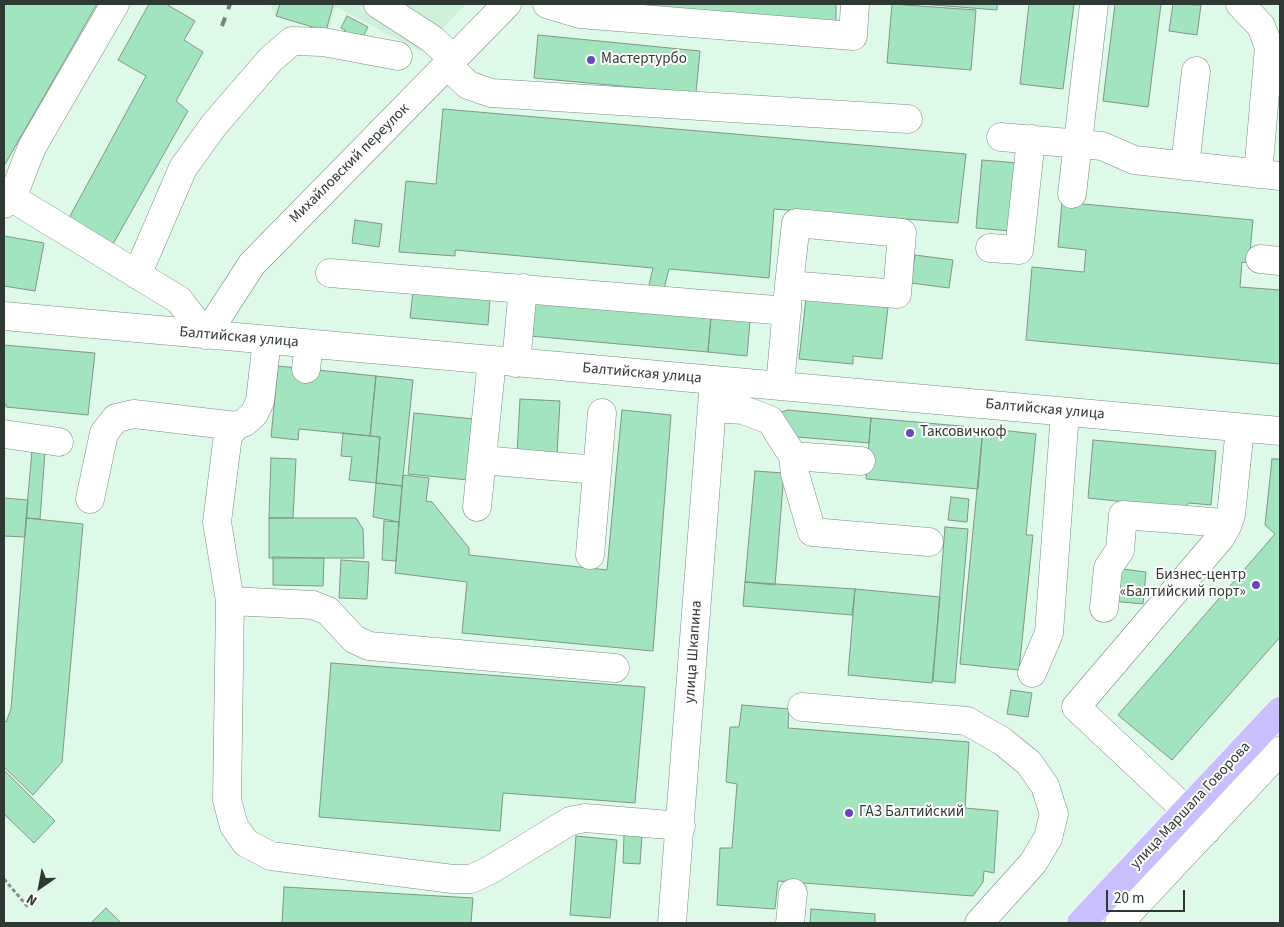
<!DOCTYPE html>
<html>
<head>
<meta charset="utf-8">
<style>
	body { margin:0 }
	#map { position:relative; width:1284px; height:927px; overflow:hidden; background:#dff9e9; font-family:"Source Sans 3",sans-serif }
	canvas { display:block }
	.frame { position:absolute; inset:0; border:5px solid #2f3933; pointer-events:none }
	.north { position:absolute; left:15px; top:862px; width:50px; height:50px; -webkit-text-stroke:4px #fefefe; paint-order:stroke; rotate:213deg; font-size:14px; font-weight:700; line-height:20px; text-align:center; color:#2f3933 }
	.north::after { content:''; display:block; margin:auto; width:18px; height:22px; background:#2f3933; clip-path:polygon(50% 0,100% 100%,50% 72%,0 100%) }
	.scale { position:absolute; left:1106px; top:890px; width:79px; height:22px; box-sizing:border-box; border:2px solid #2f3933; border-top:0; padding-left:6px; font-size:15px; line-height:18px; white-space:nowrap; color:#2f3933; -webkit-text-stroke:4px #fefefe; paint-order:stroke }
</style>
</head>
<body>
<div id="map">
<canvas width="1284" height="927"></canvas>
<div class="frame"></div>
<div class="north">N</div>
<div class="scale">20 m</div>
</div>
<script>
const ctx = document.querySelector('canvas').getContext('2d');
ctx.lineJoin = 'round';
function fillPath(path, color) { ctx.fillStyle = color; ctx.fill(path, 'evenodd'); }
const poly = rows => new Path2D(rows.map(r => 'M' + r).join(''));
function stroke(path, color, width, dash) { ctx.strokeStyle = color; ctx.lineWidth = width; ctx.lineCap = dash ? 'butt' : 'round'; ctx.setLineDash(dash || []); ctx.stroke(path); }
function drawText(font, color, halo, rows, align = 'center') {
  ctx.font = font + ' "Source Sans 3",sans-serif'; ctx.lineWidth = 4; ctx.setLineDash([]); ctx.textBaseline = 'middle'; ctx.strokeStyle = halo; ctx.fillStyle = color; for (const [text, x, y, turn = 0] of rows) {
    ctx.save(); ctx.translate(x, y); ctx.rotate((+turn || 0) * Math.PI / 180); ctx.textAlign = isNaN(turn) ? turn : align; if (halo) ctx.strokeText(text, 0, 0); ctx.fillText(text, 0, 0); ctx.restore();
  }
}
fillPath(poly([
	[270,4,466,4,420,51,336,7,327,32,276,16]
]), '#ceefda');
const building = poly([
	[4,4,97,4,4,166,4,4],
	[149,4,166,4,195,21,184,40,203,52,176,101,188,111,113,244,69,218,146,76,118,60,149,4],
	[280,4,328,4,333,5,326,31,276,16,280,4],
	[581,4,836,4,836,26,581,4],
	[892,4,976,10,971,70,887,63,892,4],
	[921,4,997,4,997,10,921,4],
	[1029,4,1074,4,1063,89,1020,84,1029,4],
	[1115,4,1161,4,1148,107,1103,101,1115,4],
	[1173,4,1201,5,1197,35,1169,31,1173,4],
	[347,16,368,27,361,41,344,32,345,30,341,28,347,16],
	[538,35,700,51,696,93,534,78,538,35],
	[443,109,966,154,958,223,774,209,769,278,669,269,658,312,711,317,708,352,530,336,533,301,643,311,653,268,455,250,455,256,399,252,406,181,436,184,443,109],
	[982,160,1018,163,1011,231,976,228,982,160],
	[1062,202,1253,220,1249,263,1242,262,1240,287,1280,290,1280,364,1026,340,1032,267,1084,272,1086,250,1058,247,1062,202],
	[355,220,382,224,379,247,352,243,355,220],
	[4,236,44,243,35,291,4,286,4,236],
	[915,255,953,260,949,288,911,283,915,255],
	[413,292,490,299,488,325,410,318,413,292],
	[806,299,888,307,882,359,853,356,853,364,799,359,806,299],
	[711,317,750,321,747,356,708,352,711,317],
	[4,345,95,353,88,415,6,407,6,404,4,403,4,345],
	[278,366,376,376,370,436,299,429,298,440,271,437,278,366],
	[376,376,413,380,402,486,376,483,380,437,370,436,376,376],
	[520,399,560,401,557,455,517,454,520,399],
	[622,410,671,415,653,651,462,633,467,582,395,573,403,475,429,478,426,501,432,502,469,548,469,555,607,570,622,410],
	[788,410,871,418,869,443,797,437,778,413,788,410],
	[414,413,474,419,468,480,408,474,414,413],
	[871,418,983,428,978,489,866,479,871,418],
	[983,428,1036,434,1026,535,1033,535,1019,670,960,664,983,428],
	[343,433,380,437,376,483,349,480,352,457,341,456,343,433],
	[1093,440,1216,451,1211,505,1189,503,1183,508,1088,498,1093,440],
	[32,451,45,452,40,519,26,518,32,451],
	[271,458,296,459,293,518,269,518,271,458],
	[1272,459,1280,459,1280,637,1172,760,1118,715,1275,534,1265,525,1272,459],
	[755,471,784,473,775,585,745,582,755,471],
	[376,483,402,486,399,522,373,517,376,483],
	[951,497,969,499,967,522,948,520,951,497],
	[4,498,28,500,25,537,4,536,4,498],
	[26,518,83,524,62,762,33,795,4,767,4,721,6,722,11,709,26,518],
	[269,518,356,518,363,529,364,558,269,558,269,518],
	[384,521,399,522,396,561,382,560,384,521],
	[945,527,968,529,955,683,933,681,945,527],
	[273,557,324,558,323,586,273,585,273,557],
	[341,560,369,562,367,599,339,598,341,560],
	[1115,568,1146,572,1143,604,1112,601,1115,568],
	[745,582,855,589,852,615,743,606,745,582],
	[855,589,940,597,932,683,848,675,855,589],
	[331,663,645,687,635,803,503,793,500,831,319,817,331,663],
	[1011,690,1032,693,1028,717,1007,714,1011,690],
	[742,705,789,709,788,728,969,742,965,808,998,811,994,873,984,871,983,882,973,896,778,881,775,909,717,905,720,848,732,848,737,784,726,782,730,727,739,727,742,705],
	[4,770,55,821,34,843,4,814,4,770],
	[624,835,642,835,640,864,623,863,624,835],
	[576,836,617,840,610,918,570,915,576,836],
	[284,887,473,898,471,923,282,923,284,887],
	[106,908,121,923,91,923,106,908],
	[811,909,875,914,875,923,810,923,811,909]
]);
fillPath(building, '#a2e4bd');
stroke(building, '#7f9688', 1);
const minor = poly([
	[378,4,432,39,453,59],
	[547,4,580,14,853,36,855,4],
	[1240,4,1261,26,1269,47,1258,174],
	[447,65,468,85,491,93,908,119],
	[1001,137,1102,146,1134,160,1280,176],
	[1185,166,1196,71],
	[1072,194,1094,4],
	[12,198,179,300,206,335,252,264,507,4],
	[4,204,12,198,32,147,115,4],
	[990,248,1019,250,1031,139],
	[1260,259,1280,261],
	[330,273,787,311],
	[137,275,183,168,214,125,271,59,292,41,323,42,398,56],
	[4,316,1280,431],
	[267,340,260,401,254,414,245,422,236,426,228,435,217,522,230,601,227,800,234,826,246,843,271,856,453,879,471,879,490,870,570,821,585,818,681,826],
	[516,363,523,288],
	[306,369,309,344],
	[780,386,789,285,796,223,902,233,897,294,789,285],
	[712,408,743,410,770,420,793,456,861,461],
	[4,434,59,442],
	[793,456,795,474,812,532,929,542],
	[482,460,597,470],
	[90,499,104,433,116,418,134,414,236,426],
	[477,507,492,360],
	[590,555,602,413],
	[230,601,313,605,328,611,354,639,369,646,615,668],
	[1104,608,1108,568,1120,550,1123,515,1213,522,1227,526],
	[1032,673,1049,633,1065,412],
	[802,707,967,721,1002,741,1029,763,1045,786,1054,814,1048,838,1033,863,979,923],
	[1207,830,1076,707,1221,537,1227,526,1231,515,1240,428],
	[672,923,714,380],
	[790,923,793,893],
	[1119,923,1280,751]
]);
const major = poly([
	[1081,923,1280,711]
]);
stroke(minor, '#768d7f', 29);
stroke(major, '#fff', 29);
stroke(poly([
	[4,879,28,907]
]), '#83948a', 3, [4, 2.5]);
stroke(minor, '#fff', 28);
stroke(major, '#cabffe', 28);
stroke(poly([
	[222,26,230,4]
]), '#74847a', 4, [9, 9]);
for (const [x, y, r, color] of [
	[591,60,5,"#6647bf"],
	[910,433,5,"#6647bf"],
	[1256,585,5,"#6647bf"],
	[849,813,5,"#6647bf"]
]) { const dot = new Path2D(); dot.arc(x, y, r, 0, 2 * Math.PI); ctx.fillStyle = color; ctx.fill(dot); stroke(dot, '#fefefe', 2); }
drawText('15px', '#2f3933', '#fefefe', [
	["Мастертурбо",601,60],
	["Таксовичкоф",920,433],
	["Бизнес-центр",1246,576,"right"],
	["«Балтийский порт»",1246,593,"right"],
	["ГАЗ Балтийский",859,813]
], 'left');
drawText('15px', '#2f3933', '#fefefe', [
	["Михайловский переулок",350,164,-45],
	["Балтийская улица",239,338,5],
	["Балтийская улица",642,374,5],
	["Балтийская улица",1045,410,5],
	["улица Шкапина",694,652,-86],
	["улица Маршала Говорова",1191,806,-47]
]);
</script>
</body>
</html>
